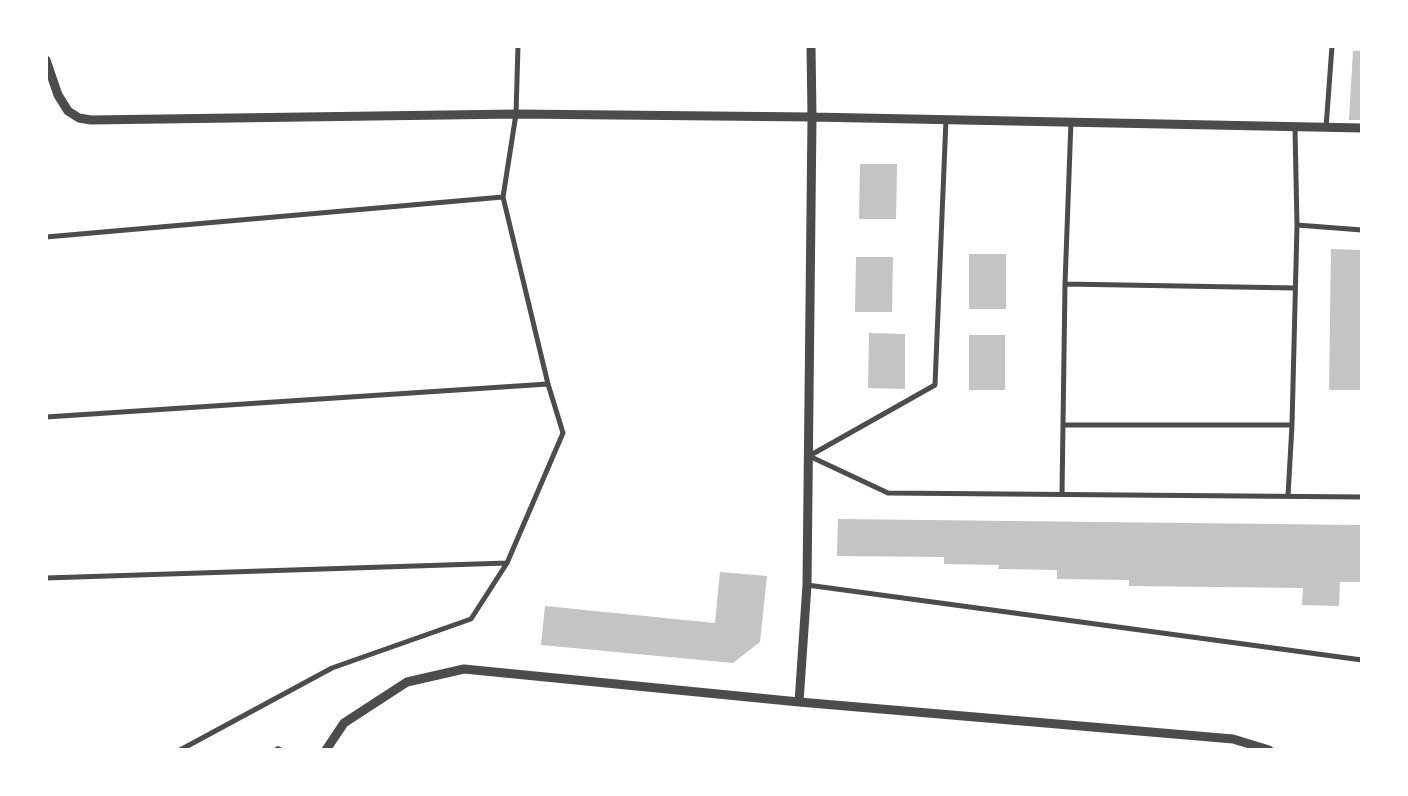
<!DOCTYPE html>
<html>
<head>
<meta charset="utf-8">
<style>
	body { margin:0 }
	#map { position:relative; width:1408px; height:796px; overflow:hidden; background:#fff; font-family:"PT Sans Narrow",sans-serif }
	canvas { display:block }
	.frame { position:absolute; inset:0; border:48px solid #fff; pointer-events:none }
</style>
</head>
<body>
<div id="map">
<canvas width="1408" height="796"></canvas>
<div class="frame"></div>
</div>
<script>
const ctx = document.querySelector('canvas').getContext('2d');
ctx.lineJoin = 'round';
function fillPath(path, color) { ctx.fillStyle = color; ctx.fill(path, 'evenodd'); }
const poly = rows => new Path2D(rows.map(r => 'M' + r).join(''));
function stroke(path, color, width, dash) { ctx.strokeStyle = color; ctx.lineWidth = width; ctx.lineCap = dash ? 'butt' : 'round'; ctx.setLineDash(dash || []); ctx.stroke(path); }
fillPath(poly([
	[1353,51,1362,51,1362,120,1349,120],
	[860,164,897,164,896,219,859,219],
	[1331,249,1362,250,1362,390,1329,390],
	[969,254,1006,254,1006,309,969,309],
	[856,257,893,257,892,312,855,312],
	[869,333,905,334,905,389,868,388],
	[969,335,1005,335,1005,390,969,390],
	[838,519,1362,525,1362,582,1340,582,1339,606,1302,605,1303,588,1129,586,1129,580,1057,579,1057,570,998,569,999,565,944,564,944,557,837,556],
	[720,572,767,576,760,642,733,663,541,645,545,606,715,623]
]), '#c4c4c4');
stroke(poly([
	[275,750,278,748,282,750]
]), '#4c4c4c', 4);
stroke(poly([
	[1326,128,1332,46],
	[1297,225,1362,230],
	[46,237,503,197],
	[1065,284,1295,288],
	[46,417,548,384],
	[1064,425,1292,425],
	[809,456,888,493,1362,497],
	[809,456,935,385,946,119],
	[1062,494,1065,284,1071,121],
	[1288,496,1292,425,1297,225,1295,128],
	[46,578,507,563],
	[807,585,1362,660],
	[180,750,332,668,471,619,507,563,563,433,548,384,503,197,516,114,518,46]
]), '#4c4c4c', 5);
stroke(poly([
	[46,60,58,95,68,111,79,118,91,120,516,114,812,117,1362,128],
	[799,702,807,585,812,117,811,46],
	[326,750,344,723,407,682,464,669,799,702,1233,739,1269,750]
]), '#4c4c4c', 9);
</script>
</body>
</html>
